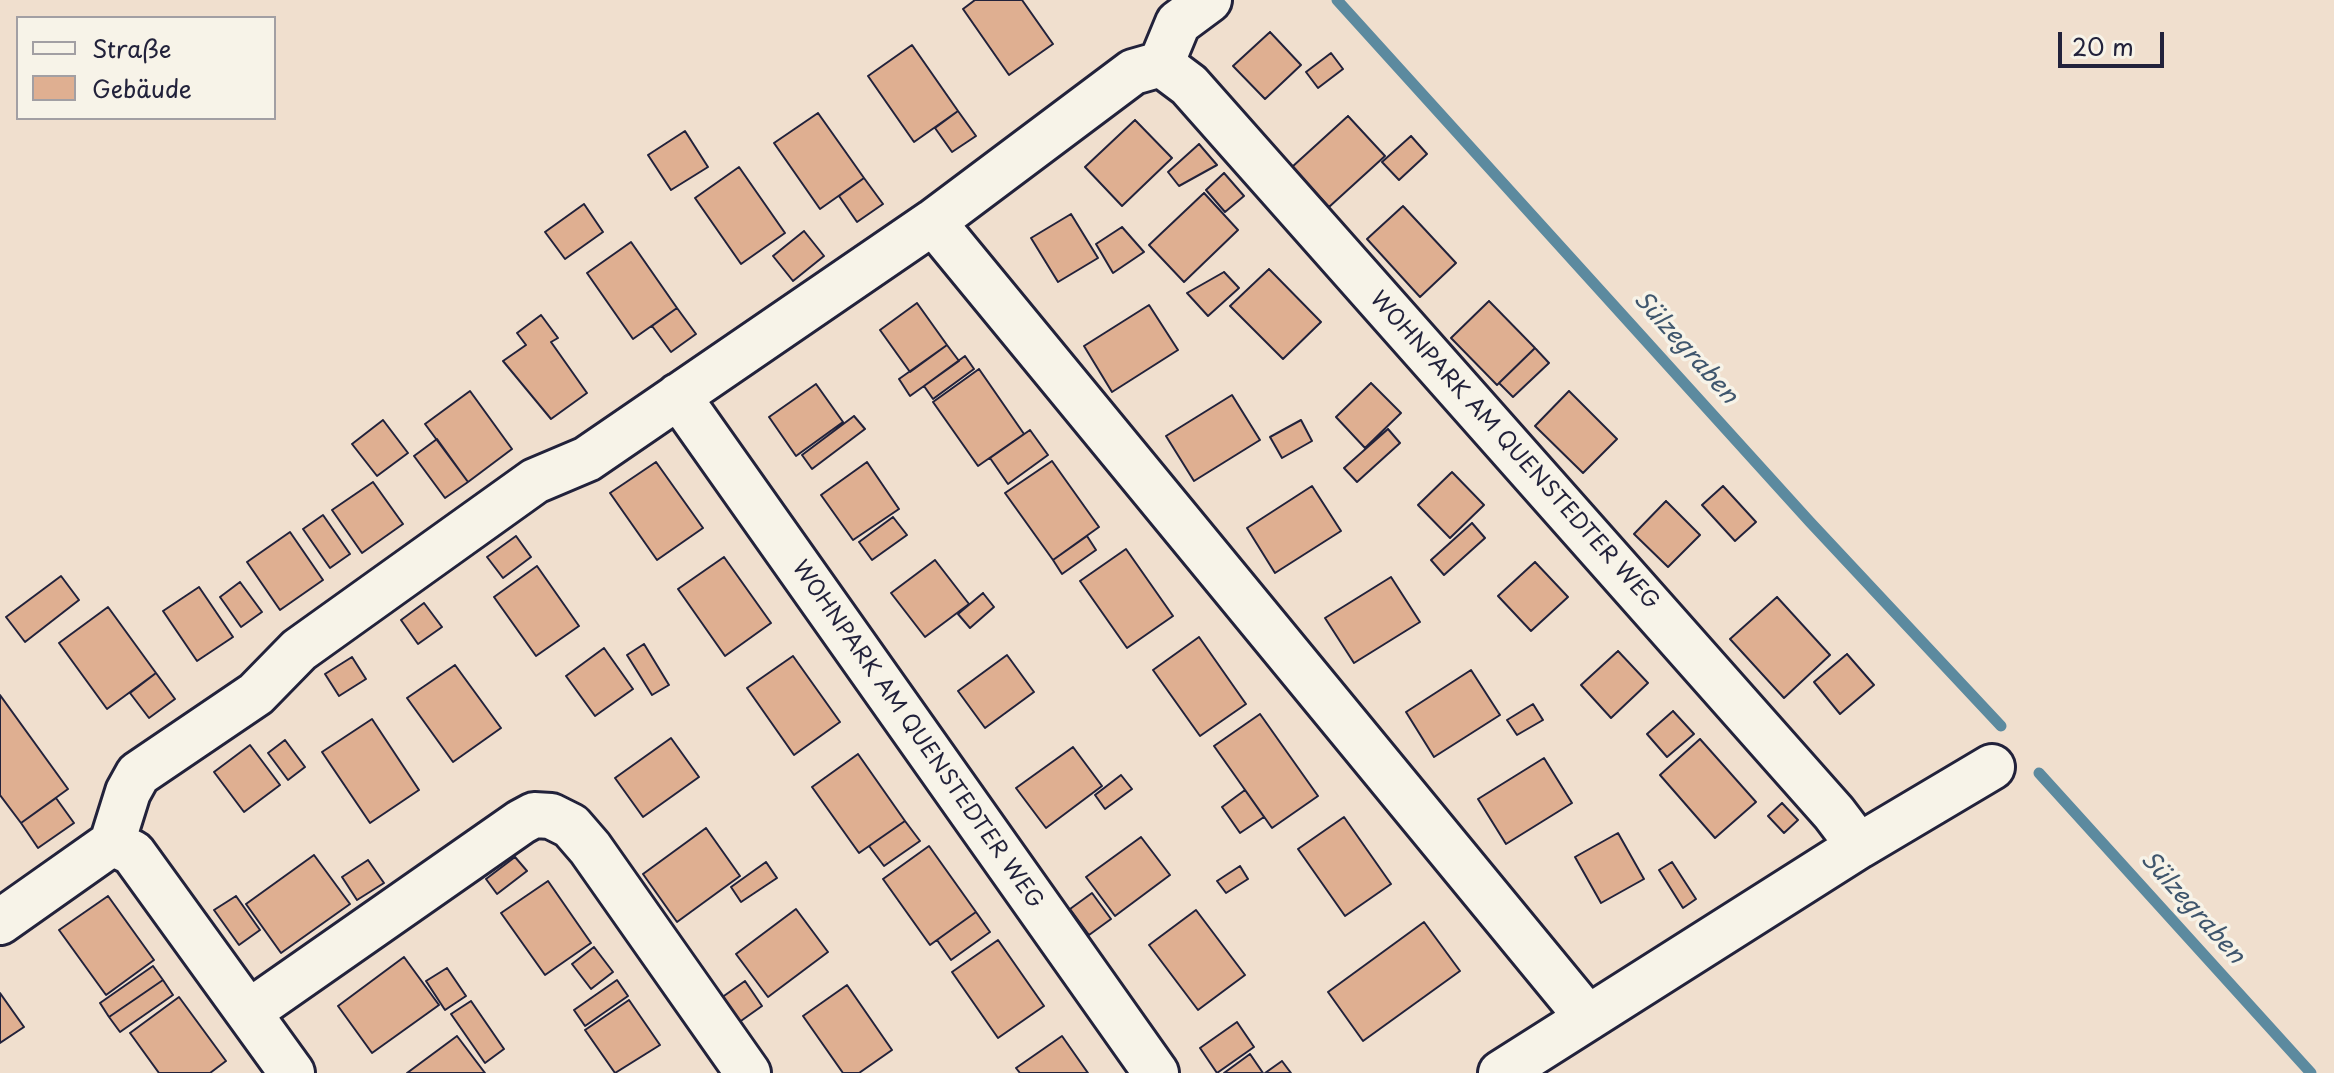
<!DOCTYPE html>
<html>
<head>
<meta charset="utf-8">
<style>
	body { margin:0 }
	#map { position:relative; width:2334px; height:1073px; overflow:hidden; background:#f0dfce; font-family:"Playpen Sans",sans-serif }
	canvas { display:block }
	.legend { position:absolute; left:16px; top:16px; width:260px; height:104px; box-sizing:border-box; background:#f7f3e8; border:2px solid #a29fa3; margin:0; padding:10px 14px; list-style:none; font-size:24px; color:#22223b }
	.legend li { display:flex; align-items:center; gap:16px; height:40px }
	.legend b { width:40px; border:2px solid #a29fa3 }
	.scale { position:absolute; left:2058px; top:32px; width:106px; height:36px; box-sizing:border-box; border:4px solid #22223b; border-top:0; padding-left:10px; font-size:24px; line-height:28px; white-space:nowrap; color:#22223b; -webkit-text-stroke:6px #f7f3e8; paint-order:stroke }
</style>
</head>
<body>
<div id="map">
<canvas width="2334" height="1073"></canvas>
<ul class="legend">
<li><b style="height:10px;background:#f7f3e8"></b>Straße</li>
<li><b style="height:22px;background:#dfaf91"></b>Gebäude</li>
</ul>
<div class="scale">20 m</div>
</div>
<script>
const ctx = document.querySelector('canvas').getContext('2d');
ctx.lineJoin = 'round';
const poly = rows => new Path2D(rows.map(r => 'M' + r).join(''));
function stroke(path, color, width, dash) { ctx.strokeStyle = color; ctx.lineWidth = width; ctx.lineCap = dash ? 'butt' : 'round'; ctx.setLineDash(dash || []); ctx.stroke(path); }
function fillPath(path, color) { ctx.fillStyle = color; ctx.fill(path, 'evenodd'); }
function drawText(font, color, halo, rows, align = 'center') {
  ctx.font = font + ' "Playpen Sans",sans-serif'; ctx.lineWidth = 7; ctx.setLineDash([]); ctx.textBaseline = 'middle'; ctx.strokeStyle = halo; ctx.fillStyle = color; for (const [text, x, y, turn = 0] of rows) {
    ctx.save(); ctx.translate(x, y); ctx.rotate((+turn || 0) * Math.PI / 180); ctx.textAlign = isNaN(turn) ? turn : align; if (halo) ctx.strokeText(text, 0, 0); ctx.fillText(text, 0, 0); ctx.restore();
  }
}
stroke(poly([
	[1337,0,1810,522,2001,726],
	[2039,773,2311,1073]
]), '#5c8a9f', 11);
const building = poly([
	[975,0,1022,0,1053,44,1009,75,963,9,975,0],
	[1270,32,1301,65,1265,99,1233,66,1270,32],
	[912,45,958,111,914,142,868,76,912,45],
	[1331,53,1343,69,1318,88,1306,72,1331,53],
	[958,111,976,136,952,152,935,128,958,111],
	[818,113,864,178,820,209,774,143,818,113],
	[1348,116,1385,156,1329,207,1292,167,1348,116],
	[1135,120,1172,158,1122,206,1085,167,1135,120],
	[685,131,708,167,671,190,648,155,685,131],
	[1411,136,1427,154,1399,180,1382,162,1411,136],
	[1199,144,1217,165,1179,186,1168,172,1199,144],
	[739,167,785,233,741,264,695,198,739,167],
	[1224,173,1244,196,1225,212,1206,190,1224,173],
	[864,178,883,204,857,222,839,196,864,178],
	[1204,193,1238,230,1184,282,1149,245,1204,193],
	[584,204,603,232,565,259,545,232,584,204],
	[1403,206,1456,263,1420,297,1367,239,1403,206],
	[1071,214,1098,258,1058,282,1031,238,1071,214],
	[1122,227,1144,252,1113,273,1096,244,1122,227],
	[804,231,824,256,793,281,773,256,804,231],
	[631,242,677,308,633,339,587,273,631,242],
	[1269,269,1321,322,1283,359,1230,306,1269,269],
	[1224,272,1239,288,1208,316,1187,293,1224,272],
	[1489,301,1535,348,1497,385,1451,338,1489,301],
	[917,303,947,345,910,372,880,330,917,303],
	[1149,305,1178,350,1112,392,1084,346,1149,305],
	[677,308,696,334,671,352,652,326,677,308],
	[541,315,558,338,551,342,587,393,551,419,503,361,526,345,517,333,541,315],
	[947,345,959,361,910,396,899,379,947,345],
	[1535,348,1549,363,1513,397,1499,383,1535,348],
	[965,356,974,369,933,399,924,386,965,356],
	[979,369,1024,434,978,466,933,402,979,369],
	[1371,383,1401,413,1365,448,1336,417,1371,383],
	[816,384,843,422,796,456,769,417,816,384],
	[470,391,512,449,468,482,425,424,470,391],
	[1569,391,1617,439,1583,473,1535,426,1569,391],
	[1232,395,1260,440,1194,481,1166,436,1232,395],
	[854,416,865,429,812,469,802,455,854,416],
	[383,420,408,453,377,476,352,444,383,420],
	[1301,420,1312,441,1282,458,1270,437,1301,420],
	[1388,429,1400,443,1357,482,1344,468,1388,429],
	[1030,430,1048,455,1008,484,990,458,1030,430],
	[437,439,468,482,445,498,414,456,437,439],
	[1052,461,1099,527,1053,560,1005,493,1052,461],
	[656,462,703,528,657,560,610,493,656,462],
	[867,462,899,509,853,540,821,495,867,462],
	[1452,472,1484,505,1450,538,1418,505,1452,472],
	[373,482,403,524,362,553,332,510,373,482],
	[1312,486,1341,531,1275,573,1247,528,1312,486],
	[1723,486,1756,522,1735,541,1702,505,1723,486],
	[1666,501,1700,535,1668,567,1634,534,1666,501],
	[323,515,350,554,330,568,303,529,323,515],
	[893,517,907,535,872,560,859,542,893,517],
	[1472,523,1485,538,1444,575,1431,560,1472,523],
	[290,532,323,580,280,610,247,562,290,532],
	[516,536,531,557,503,578,487,557,516,536],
	[1087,536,1096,550,1062,574,1053,560,1087,536],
	[1126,549,1173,616,1127,648,1080,581,1126,549],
	[724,557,771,623,725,656,678,589,724,557],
	[935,560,969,604,925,637,891,593,935,560],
	[1535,562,1568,597,1531,631,1498,596,1535,562],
	[537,566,579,626,536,656,494,597,537,566],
	[61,576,79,600,25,642,6,617,61,576],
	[1391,577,1420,622,1354,663,1325,618,1391,577],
	[240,582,262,612,241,627,220,597,240,582],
	[199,587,233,637,197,661,163,611,199,587],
	[983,593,994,607,970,628,958,614,983,593],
	[1777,597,1830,655,1784,698,1730,639,1777,597],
	[424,603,442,627,418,644,401,620,424,603],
	[108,607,156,673,107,709,59,643,108,607],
	[1199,637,1246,704,1200,736,1153,670,1199,637],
	[644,644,669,685,652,695,627,655,644,644],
	[604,648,633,689,595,716,566,676,604,648],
	[1618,651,1648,683,1611,718,1581,685,1618,651],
	[1847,654,1874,685,1840,714,1814,682,1847,654],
	[1007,655,1034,692,985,728,958,691,1007,655],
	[793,656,840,722,794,755,747,688,793,656],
	[352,657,366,679,339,696,325,674,352,657],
	[455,665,501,728,453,762,407,698,455,665],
	[1471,670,1500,715,1434,757,1406,712,1471,670],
	[156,673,175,699,149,718,130,693,156,673],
	[0,695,68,789,21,823,0,795,0,695],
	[1533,704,1543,720,1517,735,1507,720,1533,704],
	[1673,711,1694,734,1667,757,1647,734,1673,711],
	[1260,714,1318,796,1272,828,1214,746,1260,714],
	[372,719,419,790,370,823,322,752,372,719],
	[671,738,699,777,643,817,615,778,671,738],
	[1700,739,1756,802,1715,838,1660,775,1700,739],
	[285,740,305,767,288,780,268,753,285,740],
	[250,745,280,785,244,812,214,772,250,745],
	[1073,747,1102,786,1046,828,1016,788,1073,747],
	[858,754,905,821,859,853,812,787,858,754],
	[1544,758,1572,803,1506,844,1478,799,1544,758],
	[1121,775,1132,789,1105,809,1095,795,1121,775],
	[1245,790,1264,817,1240,833,1222,807,1245,790],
	[56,798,74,823,38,848,21,823,56,798],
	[1782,803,1798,820,1784,833,1768,816,1782,803],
	[1344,817,1391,884,1345,916,1298,849,1344,817],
	[905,821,920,841,884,866,869,846,905,821],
	[706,828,740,876,677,922,643,874,706,828],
	[1618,833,1644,879,1601,903,1575,857,1618,833],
	[1141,837,1170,875,1115,916,1086,877,1141,837],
	[929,846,976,912,930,945,883,879,929,846],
	[314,855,350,904,281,953,246,904,314,855],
	[515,857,527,871,497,894,486,879,515,857],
	[368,860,384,883,357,900,342,877,368,860],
	[766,862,777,878,741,902,731,887,766,862],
	[1672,862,1696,899,1683,908,1659,870,1672,862],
	[1240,866,1248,879,1226,893,1217,881,1240,866],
	[548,881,591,943,545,975,501,913,548,881],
	[1092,893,1111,919,1089,935,1070,909,1092,893],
	[108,896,154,960,106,995,59,930,108,896],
	[236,896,260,930,239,945,214,910,236,896],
	[796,909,828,952,768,997,736,954,796,909],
	[1196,910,1245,975,1198,1010,1149,945,1196,910],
	[976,912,990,932,951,960,937,940,976,912],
	[1424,922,1460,971,1363,1041,1328,992,1424,922],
	[998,940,1044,1006,998,1038,952,972,998,940],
	[594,947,613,972,591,989,572,964,594,947],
	[404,957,439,1005,372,1053,338,1006,404,957],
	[153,966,163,980,109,1017,100,1003,153,966],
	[447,968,466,996,445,1010,426,981,447,968],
	[163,980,173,995,120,1032,109,1017,163,980],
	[617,980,628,996,585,1026,574,1010,617,980],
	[745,981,762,1006,738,1023,721,998,745,981],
	[847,985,892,1050,859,1073,843,1073,803,1016,847,985],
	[0,993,24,1027,0,1043,0,993],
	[179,997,226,1061,210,1073,159,1073,130,1033,179,997],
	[629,1000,660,1045,615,1073,585,1030,629,1000],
	[471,1001,504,1049,485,1063,451,1014,471,1001],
	[1237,1022,1254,1047,1217,1073,1200,1048,1237,1022],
	[457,1036,485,1073,407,1073,457,1036],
	[1062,1036,1088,1073,1020,1073,1016,1068,1062,1036],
	[1250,1054,1263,1073,1224,1073,1250,1054],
	[1282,1061,1291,1073,1265,1073,1282,1061]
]);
fillPath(building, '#dfaf91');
stroke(building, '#22223b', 2);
const minor = poly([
	[1161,64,1178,23,1209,0],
	[933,222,1588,1018],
	[678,396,1156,1073],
	[112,843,133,853,292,1073],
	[0,922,112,843,128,792,138,774,256,694,299,650,535,481,587,459,933,222,1133,72,1161,64,1189,85,1834,813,1859,846],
	[249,1012,521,822,534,815,551,816,571,826,590,848,748,1073],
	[1501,1073,1859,846,1992,767]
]);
stroke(minor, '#22223b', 50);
stroke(minor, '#f7f3e8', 44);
drawText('22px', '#22223b', '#f7f3e8', [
	["WOHNPARK AM QUENSTEDTER WEG",1514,451,48],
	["WOHNPARK AM QUENSTEDTER WEG",917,735,55]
]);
drawText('italic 24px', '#3f566d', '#f7f3e8', [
	["Sülzegraben",1685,348,48],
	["Sülzegraben",2192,908,48]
]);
</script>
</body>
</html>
